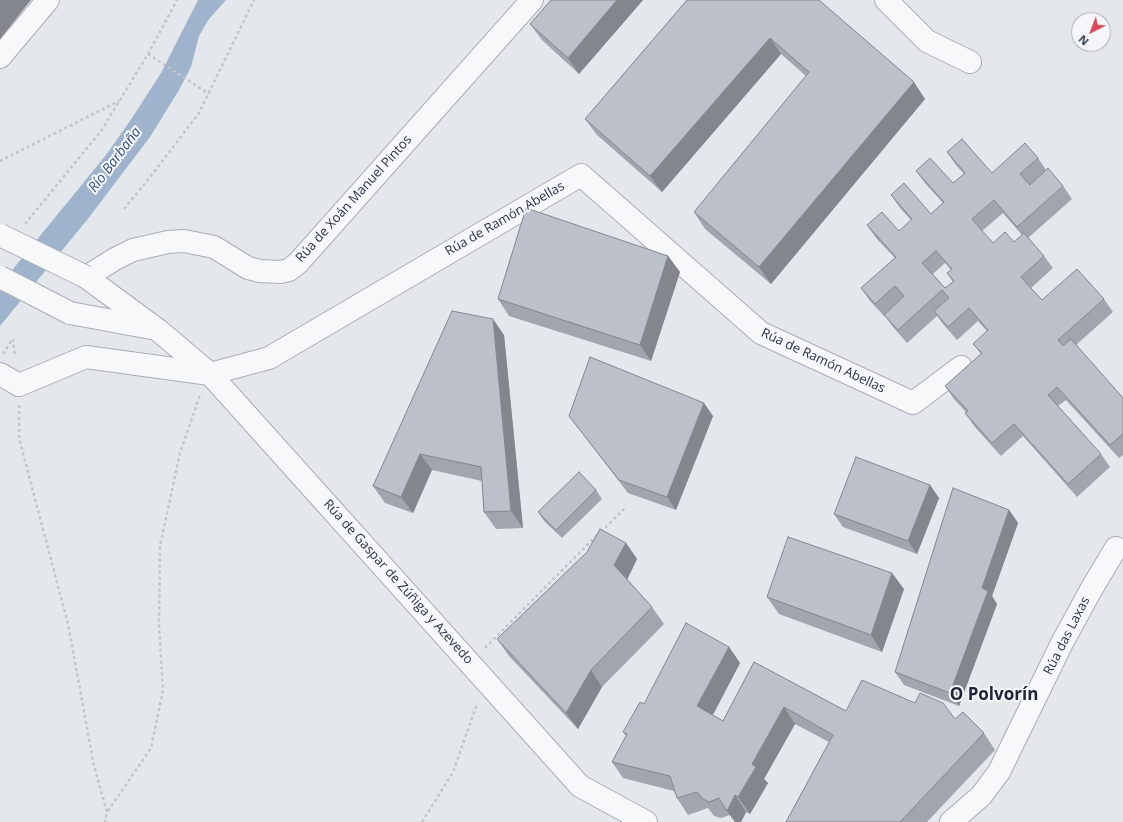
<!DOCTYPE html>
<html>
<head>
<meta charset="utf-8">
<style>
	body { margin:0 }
	#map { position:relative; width:1123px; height:822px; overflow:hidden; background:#e4e7ec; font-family:"Open Sans",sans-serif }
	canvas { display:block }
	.north { position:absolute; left:1071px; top:12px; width:40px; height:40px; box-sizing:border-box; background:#f4f6f9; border:1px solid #a4a8b1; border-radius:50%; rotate:222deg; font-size:11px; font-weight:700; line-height:16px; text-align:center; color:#2b3445 }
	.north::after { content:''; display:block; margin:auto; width:14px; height:18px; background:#d1495b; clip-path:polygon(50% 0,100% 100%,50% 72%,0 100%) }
</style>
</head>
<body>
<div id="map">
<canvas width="1123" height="822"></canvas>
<div class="north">N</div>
</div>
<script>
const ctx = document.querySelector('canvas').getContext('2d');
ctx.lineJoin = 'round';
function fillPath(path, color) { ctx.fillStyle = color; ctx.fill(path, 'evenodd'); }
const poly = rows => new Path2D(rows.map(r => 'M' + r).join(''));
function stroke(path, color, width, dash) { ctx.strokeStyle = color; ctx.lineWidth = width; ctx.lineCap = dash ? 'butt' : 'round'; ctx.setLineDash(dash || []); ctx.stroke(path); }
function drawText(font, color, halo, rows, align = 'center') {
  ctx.font = font + ' "Open Sans",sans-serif'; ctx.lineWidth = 4; ctx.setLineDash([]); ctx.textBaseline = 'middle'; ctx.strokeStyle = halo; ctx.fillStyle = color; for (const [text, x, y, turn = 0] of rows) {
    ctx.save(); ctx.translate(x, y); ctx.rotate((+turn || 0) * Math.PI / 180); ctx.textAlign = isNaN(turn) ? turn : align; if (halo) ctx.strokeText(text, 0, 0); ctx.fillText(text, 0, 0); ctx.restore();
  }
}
fillPath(poly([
	[198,0,226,0,209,19,199,36,191,67,179,90,150,137,87,220,0,326,0,285,106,155,132,118,161,73]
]), '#9fb4cc');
const minor = poly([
	[532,0,298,263,289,270,280,272,260,271,248,268,214,247,184,241,168,242,133,250,115,259,86,277,158,330,210,374,580,786,646,822],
	[886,0,927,41,970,62],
	[0,57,48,0],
	[70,313,151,328],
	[0,374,19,385,86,357,210,374,269,358,581,175,761,333,913,403,961,367],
	[951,822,981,796,999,772,1062,643,1092,588,1116,548]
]);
stroke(minor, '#a9aeb7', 24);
stroke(poly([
	[148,54,209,94],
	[0,161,119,101],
	[124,209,147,181,199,113,254,0],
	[25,224,101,131,148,54,177,0],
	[13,339,15,357],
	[3,354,12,340],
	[19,405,19,438,68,624,94,766,107,812,105,822],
	[601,532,626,507],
	[485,648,597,535],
	[108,811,151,748,163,690,159,626,160,546,180,453,200,395],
	[422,822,453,772,477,704]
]), '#c2c5cb', 2.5, [3, 3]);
stroke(minor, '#f7f8fa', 22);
const minorBridge = poly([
	[0,235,86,277],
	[0,277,70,313]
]);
stroke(minorBridge, '#a9aeb7', 24, []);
stroke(minorBridge, '#f7f8fa', 22);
fillPath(poly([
	[551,0,643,0,579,74,542,40,530,24],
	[687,0,925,99,771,284,705,229,694,212,806,76,781,54,662,192,597,135,585,119],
	[947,152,992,173,1038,158,1046,170,1063,186,1072,199,1028,238,1044,256,1053,268,1031,288,1042,300,1104,299,1113,312,1076,345,1123,398,1123,455,1119,458,1066,400,1058,406,1101,454,1110,467,1077,497,1023,436,1001,456,974,426,965,413,966,412,954,399,945,386,981,354,973,344,987,331,978,321,957,340,943,324,937,316,907,343,893,327,885,316,884,316,870,301,861,288,895,258,876,238,867,225,899,231,911,220,900,208,891,195,931,214,943,203,925,183,916,171,953,183,964,174,956,165],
	[1003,213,1022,235,1014,242,993,243,982,231],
	[945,263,951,270,947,273,953,282,945,288,933,274],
	[668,256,680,272,651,361,509,316,498,299],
	[504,335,523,528,496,529,484,512,482,481,432,470,413,513,385,503,373,486],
	[569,416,713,416,676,510,628,493,578,428],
	[930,485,939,498,917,554,843,527,834,514],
	[596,490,602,499,562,538,544,521,538,512],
	[1009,510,1018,523,992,596,997,604,959,706,904,685,895,672],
	[626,543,637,559,627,579,652,607,664,624,602,687,578,729,509,656,497,639],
	[904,589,882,652,779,614,767,597],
	[729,647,740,663,713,715,723,721,754,662,846,711,915,703,955,719,984,733,995,750,927,822,786,822,829,742,795,724,764,779,768,783,750,814,746,812,741,822,735,822,730,815,721,818,714,816,708,808,688,815,677,798,674,791,623,778,612,762,626,736,623,732,644,704]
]), '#a1a5ae');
fillPath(poly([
	[0,0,31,0,0,39],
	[617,0,643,0,579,74,568,58],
	[770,38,781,54,662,192,650,176],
	[914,82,925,99,771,284,759,267],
	[668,256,680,272,651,361,640,345],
	[493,319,504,335,523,528,511,511],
	[704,403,713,416,676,510,667,497],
	[420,454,432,470,413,513,401,497],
	[930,485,939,498,917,554,908,541],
	[1009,510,1018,523,992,596,997,604,959,706,950,693,982,588],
	[626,543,637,559,626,582,614,565],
	[892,573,904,589,882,652,871,635],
	[729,647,740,663,709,722,697,706],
	[591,670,602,687,578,729,566,713],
	[784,707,795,724,764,779,768,783,750,814,738,797,752,764],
	[735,795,746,812,741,822,735,822,727,811]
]), '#83868d');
const building = poly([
	[551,0,617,0,568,58,530,24,551,0],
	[687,0,819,0,914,82,759,267,694,212,809,72,770,38,650,176,585,119,687,0],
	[962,139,992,173,1025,143,1038,158,1020,174,1030,185,1048,168,1063,186,1017,227,994,200,972,219,993,243,1005,232,1014,242,1024,233,1044,256,1021,277,1042,300,1077,269,1104,299,1058,340,1063,346,1071,339,1123,398,1123,434,1110,445,1057,387,1048,395,1101,454,1068,484,1014,424,992,443,965,413,968,411,945,386,982,353,973,344,988,330,969,308,948,327,934,311,949,298,942,290,898,330,884,315,904,296,895,286,875,304,861,288,896,257,867,225,882,212,899,231,912,219,891,195,904,183,931,214,944,202,916,171,930,158,953,183,965,173,947,152,962,139],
	[936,251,952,269,947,273,954,281,945,288,922,263,936,251],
	[526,208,668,256,640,345,498,299,526,208],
	[452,311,493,319,511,511,484,512,481,467,420,454,401,497,373,486,452,311],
	[590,357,704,403,667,497,619,480,569,416,590,357],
	[856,457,930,485,908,541,834,514,856,457],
	[579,472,596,490,556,530,538,512,579,472],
	[953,488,1009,510,982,588,988,591,950,693,895,672,953,488],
	[600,529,626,543,614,565,652,607,591,670,566,713,497,639,587,552,600,529],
	[788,537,892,573,871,635,767,597,788,537],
	[686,623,729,647,697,706,723,721,754,662,846,711,862,680,915,703,920,693,943,703,955,719,963,712,984,733,900,822,786,822,833,735,784,707,752,764,756,767,738,797,735,795,727,811,719,798,709,802,703,799,697,792,677,798,670,776,612,762,627,734,623,732,640,702,644,704,686,623]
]);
fillPath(building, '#bbc0ca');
stroke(building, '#83868d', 1);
drawText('13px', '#2b3445', '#f4f6f9', [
	["Rúa de Xoán Manuel Pintos",354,199,-48],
	["Rúa de Ramón Abellas",505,219,-30],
	["Rúa de Ramón Abellas",823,361,25],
	["Rúa de Gaspar de Zúñiga y Azevedo",398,582,48],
	["Rúa das Laxas",1067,636,-63]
]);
drawText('italic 14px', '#34527a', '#f4f6f9', [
	["Río Barbaña",115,160,-53]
]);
drawText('bold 17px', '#1d2536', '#f4f6f9', [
	["O Polvorín",994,695]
]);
</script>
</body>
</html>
